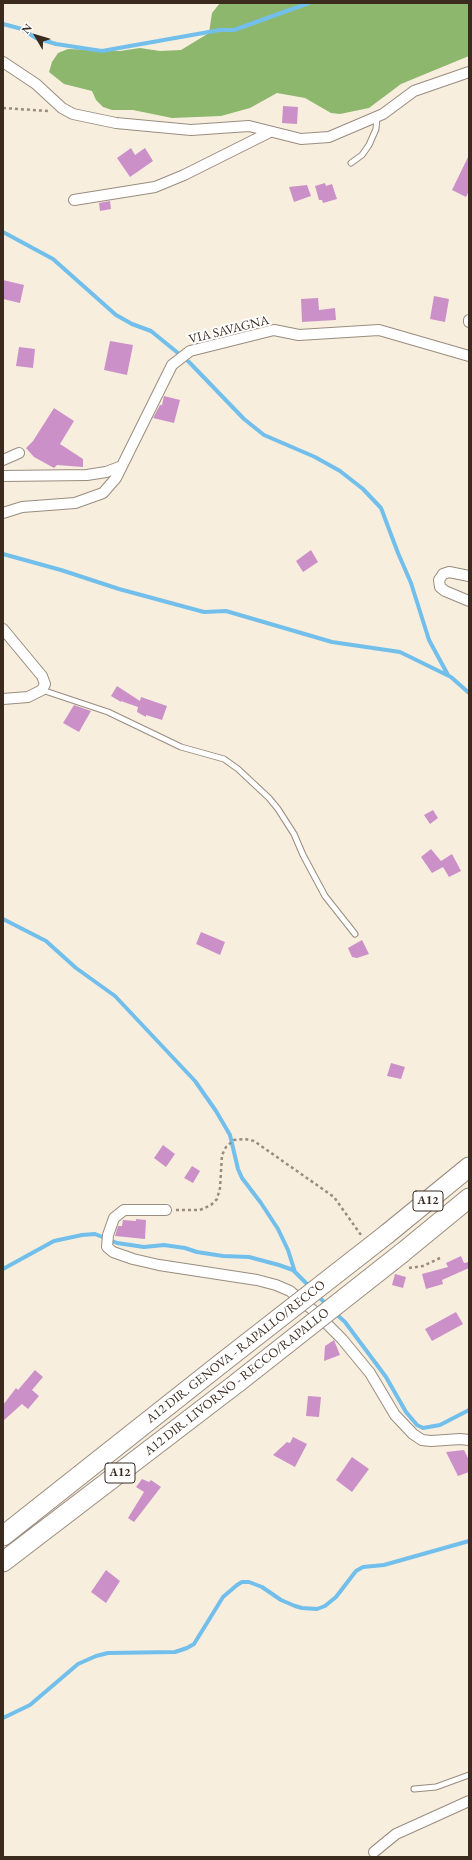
<!DOCTYPE html>
<html>
<head>
<meta charset="utf-8">
<style>
	body { margin:0 }
	#map { position:relative; width:472px; height:1860px; overflow:hidden; background:#f8eede; font-family:"EB Garamond",serif }
	canvas { display:block }
	.frame { position:absolute; inset:0; border:4px solid #3b2a1e; pointer-events:none }
	.north { position:absolute; left:16px; top:16px; width:40px; height:40px; -webkit-text-stroke:3px #fff; paint-order:stroke; rotate:308deg; font-size:11px; font-weight:700; line-height:16px; text-align:center; color:#3b2a1e }
	.north::after { content:''; display:block; margin:auto; width:14px; height:18px; background:#3b2a1e; clip-path:polygon(50% 0,100% 100%,50% 72%,0 100%) }
</style>
</head>
<body>
<div id="map">
<canvas width="472" height="1860"></canvas>
<div class="frame"></div>
<div class="north">N</div>
</div>
<script>
const ctx = document.querySelector('canvas').getContext('2d');
ctx.lineJoin = 'round';
function fillPath(path, color) { ctx.fillStyle = color; ctx.fill(path, 'evenodd'); }
const poly = rows => new Path2D(rows.map(r => 'M' + r).join(''));
function stroke(path, color, width, dash) { ctx.strokeStyle = color; ctx.lineWidth = width; ctx.lineCap = dash ? 'butt' : 'round'; ctx.setLineDash(dash || []); ctx.stroke(path); }
function drawText(font, color, halo, rows, align = 'center') {
  ctx.font = font + ' "EB Garamond",serif'; ctx.lineWidth = 4; ctx.setLineDash([]); ctx.textBaseline = 'middle'; ctx.strokeStyle = halo; ctx.fillStyle = color; for (const [text, x, y, turn = 0] of rows) {
    ctx.save(); ctx.translate(x, y); ctx.rotate((+turn || 0) * Math.PI / 180); ctx.textAlign = isNaN(turn) ? turn : align; if (halo) ctx.strokeText(text, 0, 0); ctx.fillText(text, 0, 0); ctx.restore();
  }
}
fillPath(poly([
	[220,3,469,3,469,56,401,84,369,108,340,114,331,113,305,98,277,93,250,108,221,116,172,118,133,110,112,110,103,107,96,100,92,91,64,84,49,72,52,62,58,53,68,49,120,51,140,48,160,51,181,50,209,33,212,13]
]), '#8eb76e');
stroke(poly([
	[3,24,22,29,36,38,56,44,102,51,220,30,234,30,309,3],
	[3,232,53,259,116,315,132,324,151,331,189,362,244,419,264,435,315,457,340,471,363,489,381,508,398,553,411,583,429,640,448,675],
	[3,554,61,570,119,589,204,612,226,611,332,642,400,652,451,677,469,693],
	[3,919,46,941,76,968,115,996,195,1081,216,1111,230,1135,238,1169,242,1178,261,1203,278,1229,288,1250,295,1272],
	[3,1269,54,1241,82,1235,95,1234,117,1243,144,1247,164,1245,185,1248,197,1252,223,1256,249,1257,279,1265,293,1270,310,1287],
	[317,1295,328,1306],
	[334,1312,345,1322,386,1377,406,1412,417,1425,423,1428,440,1425,469,1410],
	[3,1718,30,1705,78,1664,96,1656,108,1653,175,1652,187,1648,194,1644,223,1597,237,1585,242,1582,249,1582,262,1587,281,1600,295,1606,302,1608,317,1609,325,1606,336,1597,356,1571,363,1567,384,1565,469,1541]
]), '#72bfec', 4);
fillPath(poly([
	[283,106,298,107,297,124,282,123],
	[131,148,135,155,145,148,153,161,130,177,117,158],
	[469,155,469,191,466,197,452,190],
	[325,183,326,186,332,184,337,199,323,203,322,200,319,200,315,186],
	[307,185,311,196,294,202,289,187],
	[110,201,111,209,100,211,99,203],
	[3,280,24,285,20,303,3,299],
	[434,296,449,299,445,322,430,319],
	[318,298,319,310,335,308,336,320,302,322,301,299],
	[110,341,133,345,127,375,104,370],
	[19,347,35,349,33,368,16,366],
	[164,396,180,400,174,423,153,418,160,405,162,405],
	[54,408,74,421,60,444,83,459,83,467,57,465,54,468,34,457,26,448,33,441],
	[311,550,318,562,303,572,296,561],
	[117,686,140,701,141,697,167,706,162,720,146,715,146,717,137,712,138,707,121,701,121,702,111,696],
	[74,705,91,711,79,732,63,723],
	[433,810,438,818,430,824,424,815],
	[431,849,441,861,452,854,461,871,449,877,443,867,432,873,421,857],
	[201,932,225,942,220,955,196,944],
	[362,940,369,954,357,958,352,957,348,948],
	[391,1063,405,1067,401,1079,387,1076],
	[163,1145,175,1154,166,1167,154,1158],
	[192,1166,200,1171,193,1183,184,1178],
	[136,1219,146,1220,145,1239,115,1236,118,1226,122,1226,123,1220,136,1221],
	[461,1256,464,1263,469,1262,469,1268,442,1280,443,1284,426,1289,422,1274,448,1267,446,1263],
	[395,1274,406,1277,403,1288,392,1285],
	[456,1312,463,1324,432,1341,425,1329],
	[334,1340,340,1355,324,1361,325,1346],
	[35,1370,43,1377,32,1390,39,1396,28,1409,22,1404,3,1421,3,1405,16,1388,18,1390],
	[308,1396,321,1397,319,1417,306,1416],
	[293,1437,307,1444,295,1467,273,1455,287,1442,290,1443],
	[464,1450,469,1460,469,1472,458,1476,446,1452],
	[352,1457,369,1469,352,1492,336,1480],
	[142,1479,149,1482,151,1480,161,1487,134,1522,128,1518,144,1492,136,1487],
	[106,1570,120,1581,106,1603,91,1592]
]), '#cc90c9');
const service = poly([
	[351,163,362,155,369,145,376,129,377,117],
	[42,690,108,712,181,747,224,759,238,769,269,798,278,809,294,834,303,855,325,896,355,934],
	[414,1789,436,1787,469,1775]
]);
const minor = poly([
	[3,62,36,84,62,108,73,114,116,123,191,130,249,126,301,139,329,137,383,114,414,91,469,72],
	[74,200,155,187,184,175,270,132],
	[469,320,469,322],
	[3,460,19,453],
	[3,476,87,475,106,472,122,466],
	[3,513,22,507,75,503,103,493,116,478,172,365,190,351,274,330,299,335,379,330,469,356],
	[469,576,449,572,443,574,439,580,440,587,445,591,469,601],
	[3,629,42,676,45,684,42,690,28,697,3,699],
	[166,1210,124,1210,114,1218,108,1235,107,1247,113,1252,133,1259,159,1265,257,1280,276,1285,290,1291,314,1311,342,1339,370,1373,395,1415,413,1434,422,1440,431,1441,460,1439,469,1440],
	[374,1852,396,1834,469,1801]
]);
const motorway = poly([
	[387,1234,469,1167],
	[402,1253,469,1198],
	[3,1536,223,1362],
	[3,1562,237,1383]
]);
stroke(service, '#9a8c7e', 7);
stroke(minor, '#9a8c7e', 12);
stroke(motorway, '#9a8c7e', 21);
stroke(poly([
	[3,108,48,111],
	[176,1210,200,1210,211,1205,217,1199,220,1188,222,1155,226,1147,234,1140,245,1139,254,1141,334,1197,361,1235],
	[409,1268,423,1266,440,1258]
]), '#9a8c7e', 2.5, [3, 3]);
stroke(service, '#fff', 5);
stroke(minor, '#fff', 10);
stroke(motorway, '#fff', 19);
const motorwayBridge = poly([
	[223,1362,387,1234],
	[237,1383,402,1253]
]);
stroke(motorwayBridge, '#9a8c7e', 21, []);
stroke(motorwayBridge, '#fff', 19);
for (const [x, y, w] of [
	[428,1201,30],
	[120,1473,30]
]) { const box = new Path2D(); box.roundRect(x - w / 2, y - 10, w, 20, 3); ctx.fillStyle = '#fff'; ctx.fill(box); stroke(box, '#3b2a1e', 1); }
drawText('bold 12px', '#3b2a1e', null, [
	["A12",428,1201],
	["A12",120,1473]
]);
drawText('13px', '#3b2a1e', '#fff', [
	["VIA SAVAGNA",229,330,-14],
	["A12 DIR. GENOVA - RAPALLO/RECCO",236,1352,-38],
	["A12 DIR. LIVORNO - RECCO/RAPALLO",237,1382,-38]
]);
</script>
</body>
</html>
